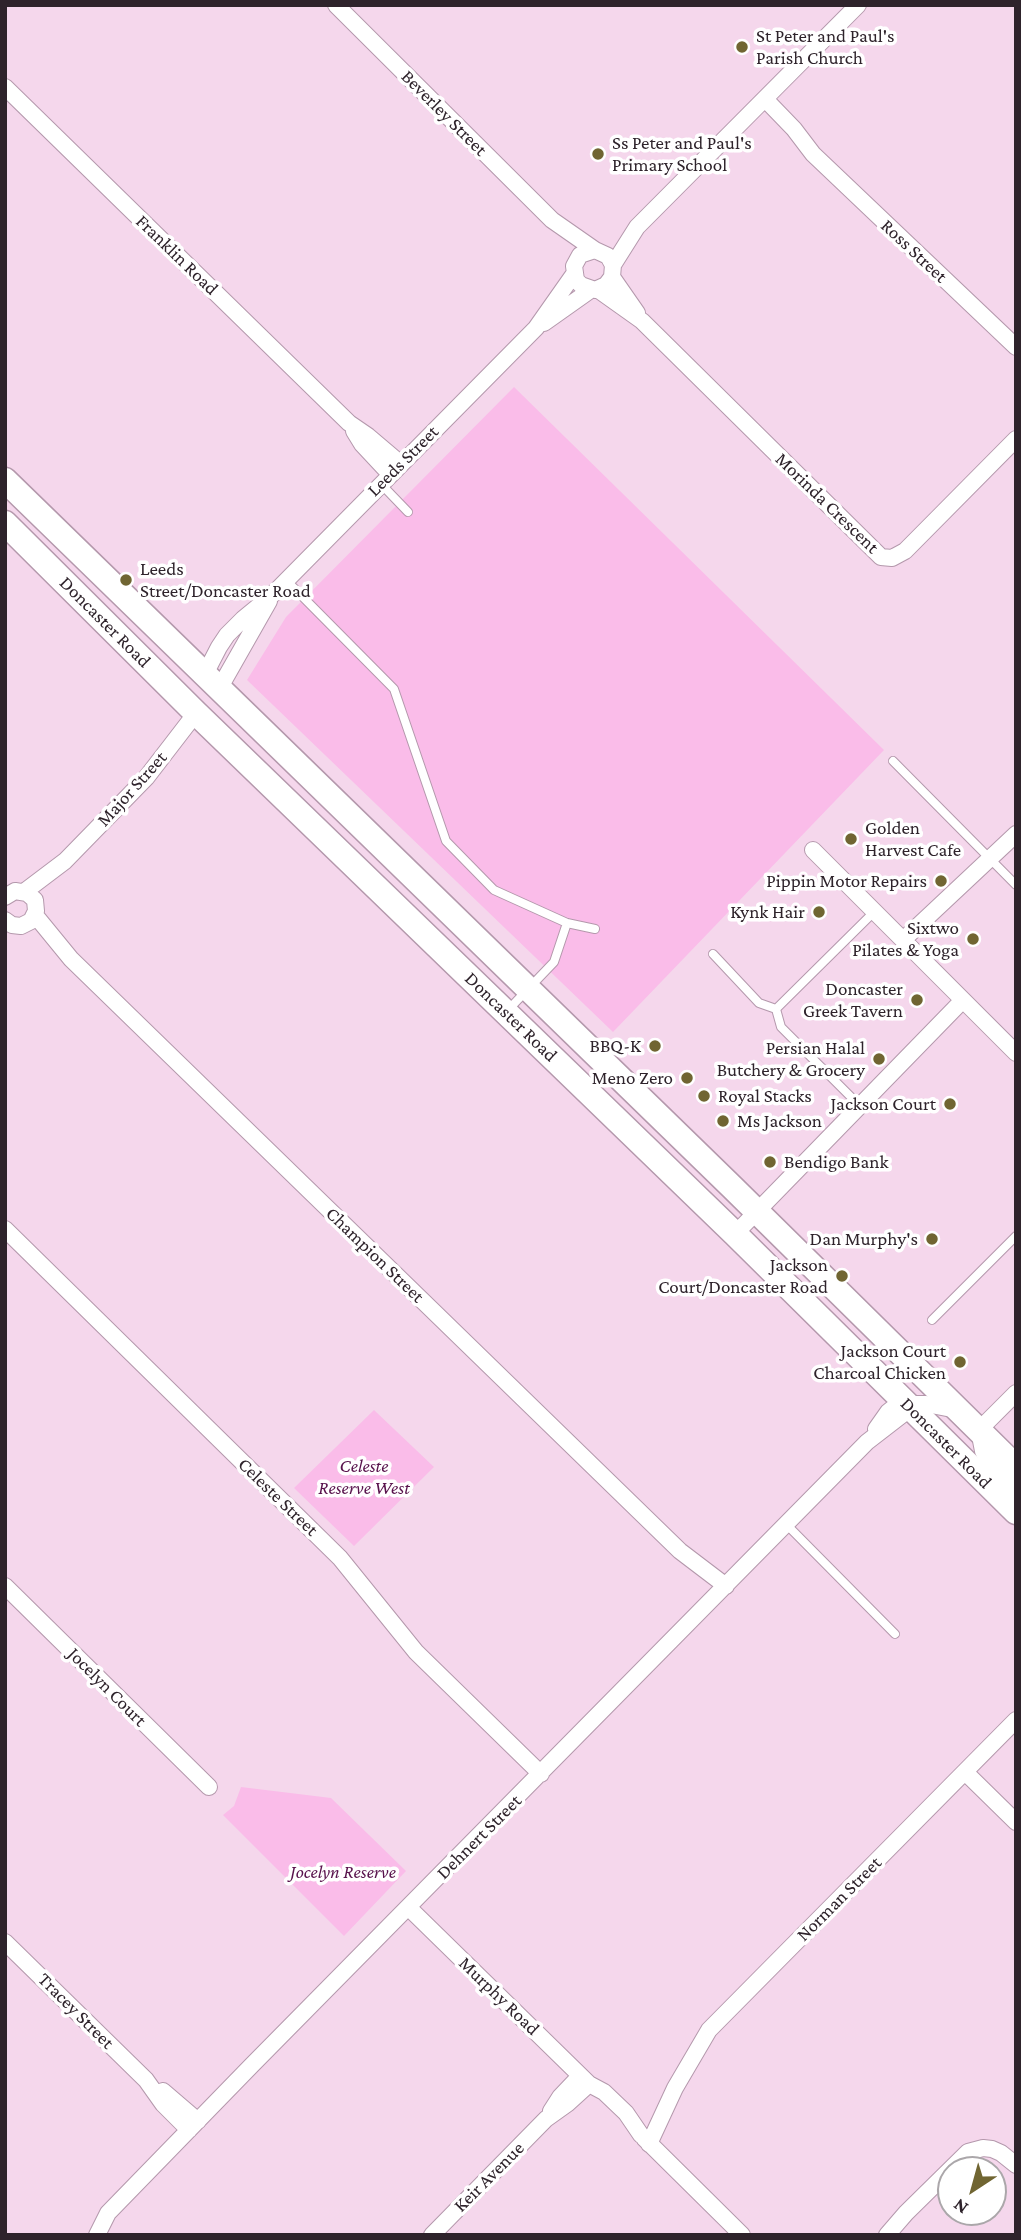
<!DOCTYPE html>
<html>
<head>
<meta charset="utf-8">
<style>
	body { margin:0 }
	#map { position:relative; width:1021px; height:2240px; overflow:hidden; background:#f5d7ec; font-family:"Crimson Pro",serif }
	canvas { display:block }
	.frame { position:absolute; inset:0; border:7px solid #2e232b; pointer-events:none }
	.north { position:absolute; left:937px; top:2156px; width:70px; height:70px; box-sizing:border-box; background:#fff; border:2px solid #aba7aa; border-radius:50%; rotate:216deg; font-size:19px; font-weight:700; line-height:28px; text-align:center; color:#2e232b }
	.north::after { content:''; display:block; margin:auto; width:24px; height:32px; background:#706532; clip-path:polygon(50% 0,100% 100%,50% 72%,0 100%) }
</style>
</head>
<body>
<div id="map">
<canvas width="1021" height="2240"></canvas>
<div class="frame"></div>
<div class="north">N</div>
</div>
<script>
const ctx = document.querySelector('canvas').getContext('2d');
ctx.lineJoin = 'round';
function fillPath(path, color) { ctx.fillStyle = color; ctx.fill(path, 'evenodd'); }
const poly = rows => new Path2D(rows.map(r => 'M' + r).join(''));
function stroke(path, color, width, dash) { ctx.strokeStyle = color; ctx.lineWidth = width; ctx.lineCap = dash ? 'butt' : 'round'; ctx.setLineDash(dash || []); ctx.stroke(path); }
function drawText(font, color, halo, rows, align = 'center') {
  ctx.font = font + ' "Crimson Pro",serif'; ctx.lineWidth = 7; ctx.setLineDash([]); ctx.textBaseline = 'middle'; ctx.strokeStyle = halo; ctx.fillStyle = color; for (const [text, x, y, turn = 0] of rows) {
    ctx.save(); ctx.translate(x, y); ctx.rotate((+turn || 0) * Math.PI / 180); ctx.textAlign = isNaN(turn) ? turn : align; if (halo) ctx.strokeText(text, 0, 0); ctx.fillText(text, 0, 0); ctx.restore();
  }
}
fillPath(poly([
	[514,387,884,750,613,1032,247,680,286,617],
	[374,1410,434,1467,354,1546,294,1488],
	[241,1787,331,1798,406,1871,344,1936,223,1815,234,1806]
]), '#fabce9');
const lane = poly([
	[381,484,408,512],
	[286,580,394,689,446,841,494,890,567,923,595,929],
	[893,761,1016,885],
	[713,954,759,1003,776,1009],
	[508,1010,554,962,567,923],
	[860,1106,781,1027,776,1009,874,912],
	[932,1320,1016,1236],
	[786,1524,895,1634]
]);
const street = poly([
	[336,5,552,220,595,250,608,256,613,265,612,277,606,285,595,290,581,285,576,280,574,266,580,255,595,250],
	[5,87,349,423,368,436,401,464],
	[765,99,794,129,813,154,1016,347],
	[613,265,637,227,858,5],
	[612,277,637,313],
	[597,289,642,321,881,557,892,558,905,551,1016,439],
	[544,323,592,289],
	[354,431,362,444,390,474],
	[204,676,219,647,227,635,243,619,271,596,536,328,574,274],
	[219,689,269,601],
	[813,850,1016,1053],
	[24,892,65,861,146,778,196,713],
	[5,897,15,891,27,893,35,900,36,911,31,921,21,926,12,925,5,920],
	[35,915,71,959,680,1551,726,1586],
	[903,940,1016,834],
	[5,1229,340,1558,416,1652,541,1774],
	[735,1234,963,1000],
	[1016,1393,979,1430,983,1451,993,1469,1016,1491],
	[876,1429,888,1412,898,1404,926,1404,957,1410],
	[5,1586,209,1787],
	[965,1772,1016,1822],
	[408,1907,589,2084,604,2092,626,2113,641,2135],
	[5,1942,146,2080,163,2104,189,2130],
	[163,2091,198,2121],
	[551,2111,560,2097,580,2076],
	[644,2138,742,2235],
	[649,2144,675,2088,709,2030,1016,1720],
	[97,2235,108,2213,252,2065,867,1442,911,1408],
	[432,2235,546,2119,567,2104,589,2084],
	[887,2235,906,2213,968,2152,983,2148,992,2149,1001,2153,1016,2165]
]);
const primary = poly([
	[5,480,732,1187,1016,1467],
	[5,523,196,713,735,1234,1016,1512]
]);
stroke(lane, '#b498ac', 10);
stroke(street, '#b498ac', 18);
stroke(primary, '#b498ac', 27);
stroke(lane, '#fff', 8);
stroke(street, '#fff', 16);
stroke(primary, '#fff', 24);
for (const [x, y, r, color] of [
	[742,47,7,"#706532"],
	[598,154,7,"#706532"],
	[126,580,7,"#706532"],
	[851,839,7,"#706532"],
	[941,881,7,"#706532"],
	[819,912,7,"#706532"],
	[973,939,7,"#706532"],
	[917,1000,7,"#706532"],
	[655,1046,7,"#706532"],
	[879,1059,7,"#706532"],
	[687,1078,7,"#706532"],
	[704,1096,7,"#706532"],
	[950,1104,7,"#706532"],
	[723,1121,7,"#706532"],
	[770,1162,7,"#706532"],
	[932,1239,7,"#706532"],
	[842,1276,7,"#706532"],
	[960,1362,7,"#706532"]
]) { const dot = new Path2D(); dot.arc(x, y, r, 0, 2 * Math.PI); ctx.fillStyle = color; ctx.fill(dot); stroke(dot, '#fff', 2.5); }
drawText('19px', '#2e232b', '#fff', [
	["St Peter and Paul's",756,36,"left"],
	["Parish Church",756,58,"left"],
	["Ss Peter and Paul's",612,143,"left"],
	["Primary School",612,165,"left"],
	["Leeds",140,569,"left"],
	["Street/Doncaster Road",140,591,"left"],
	["Golden",865,828,"left"],
	["Harvest Cafe",865,850,"left"],
	["Pippin Motor Repairs",927,881],
	["Kynk Hair",805,912],
	["Sixtwo",959,928],
	["Pilates & Yoga",959,950],
	["Doncaster",903,989],
	["Greek Tavern",903,1011],
	["BBQ-K",641,1046],
	["Persian Halal",865,1048],
	["Butchery & Grocery",865,1070],
	["Meno Zero",673,1078],
	["Royal Stacks",718,1096,"left"],
	["Jackson Court",936,1104],
	["Ms Jackson",737,1121,"left"],
	["Bendigo Bank",784,1162,"left"],
	["Dan Murphy's",918,1239],
	["Jackson",828,1265],
	["Court/Doncaster Road",828,1287],
	["Jackson Court",946,1351],
	["Charcoal Chicken",946,1373]
], 'right');
drawText('19px', '#2e232b', '#fff', [
	["Beverley Street",444,113,45],
	["Ross Street",914,251,43],
	["Franklin Road",177,255,44],
	["Leeds Street",403,461,-45],
	["Morinda Crescent",827,503,44],
	["Doncaster Road",105,622,45],
	["Major Street",132,789,-48],
	["Doncaster Road",511,1017,44],
	["Champion Street",375,1255,44],
	["Doncaster Road",946,1443,45],
	["Celeste Street",278,1497,44],
	["Jocelyn Court",107,1687,45],
	["Dehnert Street",479,1837,-45],
	["Norman Street",839,1899,-45],
	["Murphy Road",499,1996,44],
	["Tracey Street",76,2011,45],
	["Keir Avenue",489,2177,-45]
]);
drawText('italic 19px', '#58124c', '#fff', [
	["Celeste",364,1466],
	["Reserve West",364,1488],
	["Jocelyn Reserve",343,1872]
]);
</script>
</body>
</html>
